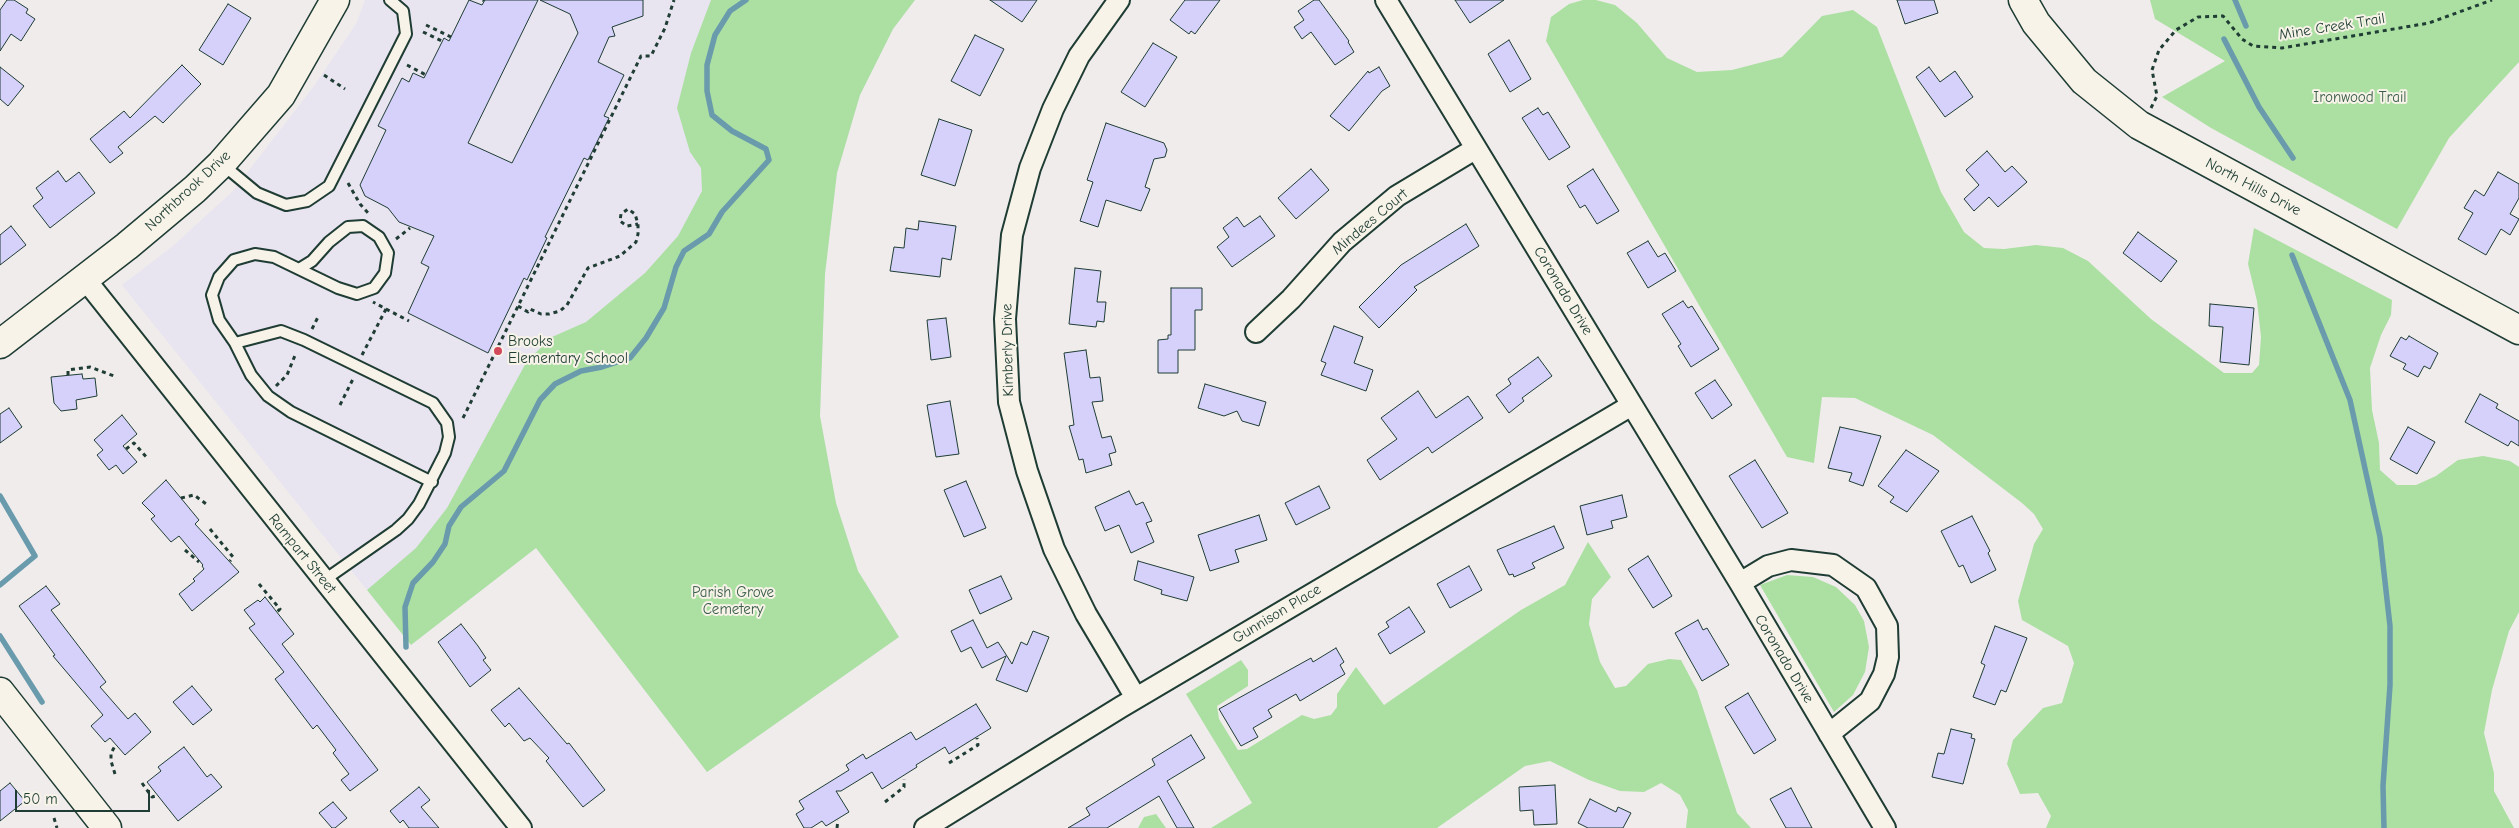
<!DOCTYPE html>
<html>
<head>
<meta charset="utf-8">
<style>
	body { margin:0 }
	#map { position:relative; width:2519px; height:828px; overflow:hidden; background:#f0ecec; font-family:"Comic Neue",sans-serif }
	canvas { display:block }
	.scale { position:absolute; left:15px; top:790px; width:135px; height:22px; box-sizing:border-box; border:2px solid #1f3d34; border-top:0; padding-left:6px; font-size:15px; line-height:18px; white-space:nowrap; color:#1f3d34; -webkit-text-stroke:4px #f7f3e8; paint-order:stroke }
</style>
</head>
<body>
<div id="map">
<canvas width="2519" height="828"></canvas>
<div class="scale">50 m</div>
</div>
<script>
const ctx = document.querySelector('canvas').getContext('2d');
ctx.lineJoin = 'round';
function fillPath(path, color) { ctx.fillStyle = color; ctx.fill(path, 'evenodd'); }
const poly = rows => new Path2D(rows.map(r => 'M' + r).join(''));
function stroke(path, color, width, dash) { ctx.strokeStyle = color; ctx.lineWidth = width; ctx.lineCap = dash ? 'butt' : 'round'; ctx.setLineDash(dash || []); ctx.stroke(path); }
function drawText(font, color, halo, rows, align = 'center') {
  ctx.font = font + ' "Comic Neue",sans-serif'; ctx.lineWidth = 4; ctx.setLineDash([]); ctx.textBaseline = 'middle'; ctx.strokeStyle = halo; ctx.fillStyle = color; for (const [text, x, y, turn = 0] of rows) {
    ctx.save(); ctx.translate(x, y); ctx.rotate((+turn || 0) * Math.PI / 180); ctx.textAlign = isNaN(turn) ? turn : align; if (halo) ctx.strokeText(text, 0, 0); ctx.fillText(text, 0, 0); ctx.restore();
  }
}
fillPath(poly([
	[365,0,915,0,893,29,860,95,837,173,825,274,820,416,836,503,858,571,899,637,707,772,536,548,411,645,122,285,173,246,233,191,314,86,356,24]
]), '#e8e4f0');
fillPath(poly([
	[711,0,915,0,893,29,860,95,837,173,825,274,820,416,836,503,858,571,899,637,707,772,536,548,411,645,367,590,416,548,447,508,527,361,552,337,586,322,645,273,678,236,702,191,701,168,690,152,677,108,691,53],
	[1583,0,1596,0,1615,5,1637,23,1667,58,1697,72,1732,70,1782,57,1822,16,1853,10,1877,27,1941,192,1964,232,1984,248,2004,249,2036,245,2063,248,2088,261,2151,319,2224,373,2252,373,2259,365,2261,337,2257,301,2248,264,2254,228,2392,300,2391,315,2381,335,2370,368,2372,410,2379,443,2380,470,2397,485,2416,485,2436,476,2458,460,2483,456,2510,461,2519,467,2519,612,2509,631,2492,690,2484,733,2494,773,2494,791,2514,828,2046,828,2051,816,2038,793,2020,794,2007,764,2013,740,2043,708,2062,703,2074,663,2068,646,2022,620,2018,601,2034,544,2043,529,2034,514,2022,503,1933,435,1855,398,1822,397,1814,463,1787,457,1546,41,1551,17,1569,4],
	[2150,0,2519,0,2519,62,2449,138,2397,229,2211,128,2162,97,2225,61,2155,19],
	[1588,542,1611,577,1592,599,1589,624,1600,662,1615,688,1626,686,1648,664,1669,659,1681,660,1697,690,1737,813,1751,828,1686,828,1688,810,1680,795,1661,783,1644,792,1620,791,1589,780,1550,761,1525,766,1437,828,1211,828,1252,803,1186,694,1241,660,1248,670,1248,686,1217,706,1219,719,1238,750,1247,749,1302,715,1314,719,1331,715,1337,707,1337,694,1356,667,1384,705,1521,610,1565,585],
	[1787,575,1813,577,1836,587,1855,605,1864,621,1869,647,1865,672,1853,695,1834,712,1760,585],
	[1156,814,1166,828,1138,828,1144,817]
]), '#ace0a2');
stroke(poly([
	[2235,0,2246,26],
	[2224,39,2259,107,2293,158],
	[2292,255,2350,400,2380,537,2390,626,2390,685,2383,786,2384,828],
	[0,496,35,556,0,585],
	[0,636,42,702],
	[406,647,405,607,413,583,433,562,445,544,449,526,461,507,504,471,540,400,555,384,581,371,602,367,630,358,646,338,664,308,676,267,684,251,709,234,722,212,769,160,766,149,732,131,712,115,707,91,707,65,715,35,730,11,746,0]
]), '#699bac', 5.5);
const building = poly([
	[7,0,14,0,28,9,26,13,35,19,21,41,11,34,0,51,0,10,7,0],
	[469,0,482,5,485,0,538,0,468,143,512,163,578,33,570,14,540,0,643,0,643,16,612,27,615,36,609,37,598,62,624,75,604,116,609,118,588,160,584,158,545,237,547,238,527,280,524,278,488,353,408,313,429,267,421,263,434,236,399,222,388,208,365,196,360,185,386,130,378,126,402,78,409,82,413,73,424,78,444,38,449,41,469,0],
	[990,0,1037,0,1022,22,990,0],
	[1185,0,1220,0,1195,34,1191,31,1189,34,1170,20,1185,0],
	[1314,0,1319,0,1349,41,1348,42,1354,52,1335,65,1311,32,1302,39,1294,27,1304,20,1298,11,1314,0],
	[1455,0,1504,0,1470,23,1455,0],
	[1897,0,1934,0,1938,13,1905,24,1897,0],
	[228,4,251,18,223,65,199,50,228,4],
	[975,35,1004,49,980,96,951,81,975,35],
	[1509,40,1531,79,1510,92,1488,54,1509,40],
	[1153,43,1177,57,1145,107,1121,92,1153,43],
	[182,65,201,84,163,123,155,116,118,147,123,153,110,163,90,139,124,111,130,118,182,65],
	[0,67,24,86,8,106,0,99,0,67],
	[1379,67,1390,86,1382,91,1349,131,1330,116,1368,71,1369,73,1379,67],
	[1929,67,1940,82,1955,71,1973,97,1945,117,1916,77,1929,67],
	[1538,108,1543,115,1548,112,1570,147,1549,160,1522,118,1538,108],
	[939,119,972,130,955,186,921,175,939,119],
	[1106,123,1164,143,1167,150,1165,157,1154,159,1145,187,1150,189,1141,211,1106,200,1098,227,1080,221,1093,182,1087,180,1106,123],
	[1987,151,2005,172,2012,166,2027,182,1998,207,1989,197,1974,211,1964,199,1979,185,1966,170,1987,151],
	[1311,169,1329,190,1296,219,1278,198,1311,169],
	[1593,169,1619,211,1597,224,1585,205,1580,208,1567,186,1593,169],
	[58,171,66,182,79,172,95,193,50,228,33,206,43,198,36,188,58,171],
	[2498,172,2519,184,2519,198,2510,214,2519,219,2510,235,2501,229,2486,255,2458,239,2473,213,2464,208,2475,190,2484,196,2498,172],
	[1260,216,1275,236,1232,267,1217,247,1229,237,1223,228,1237,217,1244,227,1260,216],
	[919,221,956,226,951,260,942,258,940,277,890,271,894,247,904,248,906,228,918,230,919,221],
	[1466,224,1479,246,1414,287,1417,290,1379,328,1359,307,1401,265,1466,224],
	[11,226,26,245,0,265,0,235,11,226],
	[2138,232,2177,261,2161,282,2123,253,2138,232],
	[1648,241,1658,257,1665,253,1676,271,1648,288,1627,253,1648,241],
	[1075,268,1101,271,1097,302,1106,302,1104,322,1097,321,1096,327,1069,324,1075,268],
	[1171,288,1202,288,1202,310,1195,310,1195,350,1178,350,1178,373,1158,373,1158,340,1168,339,1168,335,1171,335,1171,288],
	[1683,301,1688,308,1692,306,1719,349,1691,367,1678,346,1681,344,1662,314,1683,301],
	[2210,304,2254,308,2249,365,2220,362,2223,327,2209,326,2210,304],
	[946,318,951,357,931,360,927,320,946,318],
	[1334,326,1363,337,1354,363,1373,370,1366,391,1321,375,1326,363,1321,361,1334,326],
	[2409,336,2438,353,2430,369,2424,366,2418,377,2403,369,2406,364,2390,356,2401,337,2406,340,2409,336],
	[1086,350,1090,378,1100,377,1103,401,1092,402,1102,438,1111,436,1116,452,1109,454,1112,465,1086,473,1083,459,1079,460,1069,426,1074,425,1064,353,1086,350],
	[1538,357,1552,376,1522,398,1524,401,1509,413,1496,395,1511,384,1508,379,1538,357],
	[82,374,83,379,95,378,97,396,76,400,77,409,61,411,54,403,51,377,82,374],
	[1715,380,1732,405,1712,419,1695,393,1715,380],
	[1205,384,1266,402,1259,426,1242,421,1237,411,1224,416,1198,408,1205,384],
	[1418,391,1436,418,1468,396,1483,418,1432,453,1428,447,1380,480,1367,460,1397,439,1381,418,1418,391],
	[2480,394,2498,404,2496,408,2519,421,2519,446,2511,441,2508,446,2465,422,2480,394],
	[950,401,959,454,936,457,927,405,950,401],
	[9,408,22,427,0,443,0,414,9,408],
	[122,415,137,434,123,446,137,462,123,474,116,465,109,470,97,455,103,450,94,440,122,415],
	[1840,427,1881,436,1863,486,1849,481,1852,473,1828,468,1840,427],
	[2408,427,2435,442,2417,474,2390,459,2408,427],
	[1906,450,1939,471,1907,512,1890,502,1894,497,1878,486,1906,450],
	[1755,460,1788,513,1762,528,1729,476,1755,460],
	[166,480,199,520,195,524,239,572,192,611,179,594,195,581,193,579,204,569,202,566,203,565,179,536,171,542,151,519,155,516,142,503,166,480],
	[966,481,986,528,964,537,944,490,966,481],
	[1319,486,1330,508,1296,525,1285,503,1319,486],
	[1129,491,1136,505,1143,502,1152,521,1146,523,1154,542,1131,553,1119,525,1105,531,1095,507,1129,491],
	[1622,495,1627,517,1611,521,1613,528,1587,535,1580,506,1622,495],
	[1259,515,1267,540,1235,550,1239,562,1210,571,1198,535,1259,515],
	[1972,516,1990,551,1988,553,1996,570,1971,583,1963,565,1959,567,1941,531,1972,516],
	[1554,526,1564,548,1532,563,1535,568,1514,577,1513,574,1509,575,1497,550,1554,526],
	[1648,556,1672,596,1653,608,1628,569,1648,556],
	[1138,561,1194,577,1187,601,1161,594,1162,590,1134,580,1138,561],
	[1469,566,1482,590,1450,608,1437,584,1469,566],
	[1001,576,1012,599,980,614,969,590,1001,576],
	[46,586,60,604,51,610,106,682,100,687,128,719,135,713,151,732,125,755,110,738,105,742,91,726,103,715,53,656,55,655,19,606,46,586],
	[265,597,294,634,282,644,378,770,350,791,341,780,349,774,333,753,336,750,317,725,313,729,275,679,284,672,249,628,255,624,244,610,258,600,260,602,265,597],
	[1409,607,1425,632,1390,654,1378,634,1389,627,1386,622,1409,607],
	[973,620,987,648,998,642,1012,664,1021,642,1027,645,1033,631,1049,637,1027,692,996,680,1006,656,982,668,971,647,961,652,951,631,973,620],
	[1698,620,1703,630,1707,628,1729,665,1702,681,1675,633,1698,620],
	[461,624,478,646,486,658,483,660,491,670,470,687,438,642,461,624],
	[1995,626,2027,638,2006,692,2001,690,1995,705,1973,697,1985,665,1981,663,1995,626],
	[1336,648,1344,662,1340,665,1345,674,1300,701,1296,694,1268,710,1272,717,1253,728,1258,737,1241,746,1219,709,1311,658,1313,662,1336,648],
	[192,686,212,710,193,725,173,702,192,686],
	[519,688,567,744,569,743,605,790,583,807,546,761,549,758,530,738,524,741,509,723,505,727,491,710,519,688],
	[1748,693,1776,740,1754,754,1725,707,1748,693],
	[976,704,991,728,949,754,945,747,916,765,917,767,882,789,872,772,841,791,836,791,849,812,826,826,822,821,811,828,804,828,796,814,804,809,799,801,849,770,846,765,863,754,866,759,911,732,916,740,976,704],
	[1951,729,1972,734,1971,738,1975,739,1963,784,1932,777,1938,753,1944,754,1951,729],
	[1191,735,1205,758,1167,781,1194,828,1177,828,1159,796,1107,828,1068,828,1090,815,1086,808,1155,765,1152,759,1191,735],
	[184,747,207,777,211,774,222,787,178,821,147,782,161,771,158,767,184,747],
	[10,783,25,801,0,821,0,791,10,783],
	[1555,785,1557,824,1534,825,1533,810,1520,811,1519,787,1555,785],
	[419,787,430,800,421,807,439,828,409,828,403,820,400,823,390,811,419,787],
	[1791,788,1812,828,1786,828,1770,799,1791,788],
	[1590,799,1616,812,1618,807,1631,813,1623,828,1588,828,1578,823,1590,799],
	[333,802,347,818,335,828,332,828,319,813,333,802]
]);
fillPath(building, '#d5d1fa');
stroke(building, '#1f3d34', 1);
const lane = poly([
	[222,164,257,193,286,205,307,201,329,186,406,34,403,11,390,0],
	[299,269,312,261,329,242,348,227,363,226,379,237,388,253,385,273,374,288,357,294,338,288,274,257,255,254,234,260,219,277,212,295,219,320,235,343,251,375,268,396,291,412,432,482],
	[235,343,281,331,304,340,433,403,447,423,449,437,445,453,419,504,408,519,396,530,323,581]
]);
const street = poly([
	[1119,0,1079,56,1053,109,1030,168,1012,235,1005,319,1009,402,1027,471,1054,549,1086,614,1136,698],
	[1386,0,1740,583,1885,828],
	[85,279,521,828],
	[1256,332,1291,299,1342,242,1397,196,1475,149],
	[1740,583,1768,566,1791,560,1833,565,1866,588,1887,626,1888,657,1884,674,1870,701,1829,734],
	[925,828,1121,707,1632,405]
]);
const secondary = poly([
	[2023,0,2036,23,2084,81,2139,125,2519,330],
	[0,344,127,246,195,189,221,164,281,95,335,0],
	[0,692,107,828]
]);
stroke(lane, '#1f3d34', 14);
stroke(street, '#1f3d34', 24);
stroke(secondary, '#1f3d34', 31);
stroke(poly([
	[483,0,484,1],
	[426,25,451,37],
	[423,32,442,41],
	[407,65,426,75],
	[324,75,345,89],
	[2151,108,2157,96,2152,70,2159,50,2176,30,2198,17,2223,16,2242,39,2253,46,2282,48,2429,23,2492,0],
	[348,183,360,204,368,213],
	[396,239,410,228],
	[518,306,528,312,530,309,541,314,549,314,560,311,567,305,588,268,620,256,636,242,638,234,638,224,635,214,628,209,621,214,620,221,627,226,638,224],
	[386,309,409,321],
	[312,329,319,315],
	[362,355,386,309,373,302],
	[68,375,68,370,90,367,114,376],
	[276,386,287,375,296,353],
	[340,405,353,379],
	[463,418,641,56,651,56,665,28,674,0],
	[126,449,134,443,148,459],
	[181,498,194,495,209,506],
	[210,529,233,557,230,561],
	[185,550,199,562],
	[259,584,280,609,277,612],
	[949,763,978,745,977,738],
	[115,774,111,761,111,753,115,746],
	[142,783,152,797,156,796],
	[885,802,904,787,904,779],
	[54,818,57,828],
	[837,828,838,820]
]), '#1f3d34', 3, [4, 4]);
stroke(lane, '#f7f3e8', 10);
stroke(street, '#f7f3e8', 20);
stroke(secondary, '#f7f3e8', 28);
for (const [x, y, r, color] of [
	[498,351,5,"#d1495b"]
]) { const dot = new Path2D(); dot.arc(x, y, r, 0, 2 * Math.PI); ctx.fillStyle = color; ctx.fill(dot); stroke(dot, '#f7f3e8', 2); }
drawText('15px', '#1f3d34', '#f7f3e8', [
	["Mine Creek Trail",2332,27,-9],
	["North Hills Drive",2253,187,28],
	["Northbrook Drive",188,191,-43],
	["Mindees Court",1370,222,-40],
	["Coronado Drive",1563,291,59],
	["Kimberly Drive",1008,350,-91],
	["Rampart Street",302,554,51],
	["Gunnison Place",1277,614,-31],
	["Coronado Drive",1784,659,59]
]);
drawText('15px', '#3b5e4a', '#f7f3e8', [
	["Ironwood Trail",2360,98],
	["Parish Grove",733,593],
	["Cemetery",733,610]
]);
drawText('15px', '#1f3d34', '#f7f3e8', [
	["Brooks",508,342],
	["Elementary School",508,359]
], 'left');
</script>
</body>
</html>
